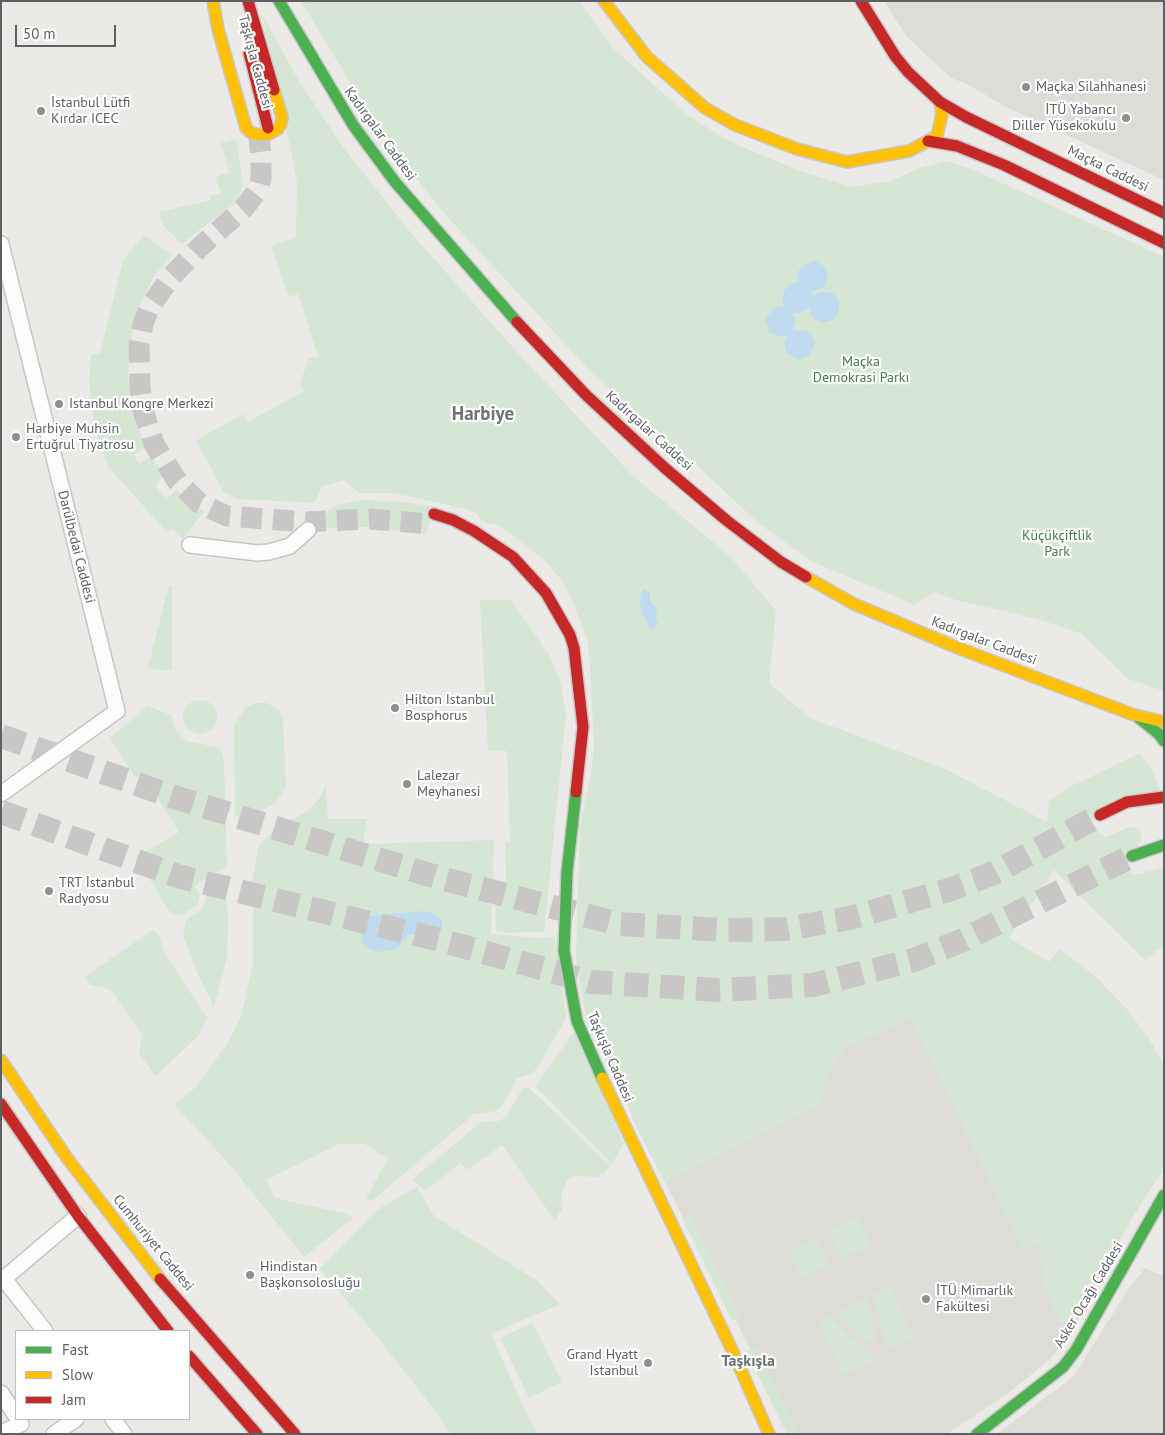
<!DOCTYPE html>
<html>
<head>
<meta charset="utf-8">
<style>
	body { margin:0 }
	#map { position:relative; width:1165px; height:1435px; overflow:hidden; background:#ebeae7; font-family:"PT Sans",sans-serif }
	canvas { display:block }
	.frame { position:absolute; inset:0; border:2px solid #5d5f63; pointer-events:none }
	.legend { position:absolute; left:15px; top:1330px; width:175px; height:90px; box-sizing:border-box; background:#fff; border:1px solid #bebfc1; margin:0; padding:6px 9px; list-style:none; font-size:15px; color:#5d5f63 }
	.legend li { display:flex; align-items:center; gap:10px; height:25px }
	.legend b { width:25px; border:1px solid #bebfc1 }
	.scale { position:absolute; left:15px; top:25px; width:101px; height:22px; box-sizing:border-box; border:2px solid #5d5f63; border-top:0; padding-left:6px; font-size:15px; line-height:18px; white-space:nowrap; color:#5d5f63; -webkit-text-stroke:4px #fff; paint-order:stroke }
</style>
</head>
<body>
<div id="map">
<canvas width="1165" height="1435"></canvas>
<div class="frame"></div>
<ul class="legend">
<li><b style="height:6px;background:#4caf50"></b>Fast</li>
<li><b style="height:6px;background:#ffc107"></b>Slow</li>
<li><b style="height:6px;background:#c62828"></b>Jam</li>
</ul>
<div class="scale">50 m</div>
</div>
<script>
const ctx = document.querySelector('canvas').getContext('2d');
ctx.lineJoin = 'round';
function fillPath(path, color) { ctx.fillStyle = color; ctx.fill(path, 'evenodd'); }
const poly = rows => new Path2D(rows.map(r => 'M' + r).join(''));
function stroke(path, color, width, dash) { ctx.strokeStyle = color; ctx.lineWidth = width; ctx.lineCap = dash ? 'butt' : 'round'; ctx.setLineDash(dash || []); ctx.stroke(path); }
function drawText(font, color, halo, rows, align = 'center') {
  ctx.font = font + ' "PT Sans",sans-serif'; ctx.lineWidth = 4.5; ctx.setLineDash([]); ctx.textBaseline = 'middle'; ctx.strokeStyle = halo; ctx.fillStyle = color; for (const [text, x, y, turn = 0] of rows) {
    ctx.save(); ctx.translate(x, y); ctx.rotate((+turn || 0) * Math.PI / 180); ctx.textAlign = isNaN(turn) ? turn : align; if (halo) ctx.strokeText(text, 0, 0); ctx.fillText(text, 0, 0); ctx.restore();
  }
}
fillPath(poly([
	[884,1,1164,1,1164,180,1004,106,967,84,951,78,907,37],
	[1009,938,1049,962,1060,949,1097,978,1128,1011,1149,1039,1164,1065,1164,1169,1133,1216,1068,1338,1050,1359,1011,1391,947,1434,794,1434,631,1116],
	[1145,1268,1164,1276,1164,1434,997,1434,1073,1377,1129,1288]
]), '#dedcd7');
fillPath(poly([
	[301,1,579,1,613,48,687,115,729,141,797,170,852,187,891,181,919,168,946,161,974,170,1164,257,1164,691,1128,679,1082,634,1038,619,956,600,934,592,915,605,813,562,757,522,704,472,590,371,443,212,381,134],
	[262,14,300,83,346,151,411,233,519,354,633,476,731,557,776,611,769,683,810,718,943,768,1047,822,1049,801,1066,789,1140,753,1152,769,1160,790,1091,820,1100,834,1106,837,1129,827,1137,828,1141,832,1141,841,1126,864,1131,874,1139,874,1164,867,1164,945,1145,960,1054,870,1009,938,1049,962,1060,949,1097,978,1128,1011,1149,1039,1164,1067,1164,1169,1133,1216,1068,1338,1042,1281,1041,1243,1024,1251,911,1018,846,1048,835,1061,827,1076,821,1104,665,1182,586,1018,576,959,580,826,590,780,594,747,590,665,587,638,575,608,564,583,546,562,513,535,493,523,489,524,479,518,478,514,467,509,393,493,359,493,344,480,321,487,315,503,238,499,223,491,196,440,244,414,248,422,304,391,300,383,309,358,318,356,298,294,289,297,271,246,296,237,297,181],
	[236,139,243,184,237,201,182,244,163,225,159,212,211,200,210,196,221,193,215,177,229,172,221,143],
	[144,235,172,255,155,275,140,304,134,324,129,354,128,378,136,425,147,446,134,455,139,464,151,457,165,474,155,486,167,499,176,490,204,511,183,539,172,529,167,532,119,479,108,466,94,424,89,382,91,357,92,354,100,353,123,260],
	[360,500,405,502,434,507,426,534,370,527,329,528,326,525,324,517,329,509,337,505],
	[169,585,172,586,172,671,148,668],
	[480,600,511,600,551,658,561,684,566,715,544,932,507,933,496,931,495,882,506,882,505,842,510,841,507,751,488,751],
	'183 717a17 17 0 1 1 34 0a17 17 0 1 1-34 0Z',
	[255,703,267,703,279,710,283,719,286,788,274,804,243,820,235,814,234,725,246,707],
	[148,706,171,715,175,729,185,740,216,747,222,752,224,761,227,866,194,886,200,895,198,904,182,916,170,912,136,857,179,832,144,776,135,777,110,738],
	[326,787,328,819,367,819,363,844,494,840,491,934,539,938,555,937,566,1018,538,1067,532,1074,517,1078,502,1106,496,1111,474,1114,372,1201,366,1198,388,1159,365,1144,339,1144,266,1180,275,1198,348,1214,353,1218,304,1257,229,1164,174,1104,196,1087,227,1044,241,1017,253,963,253,877,259,845,271,833,309,810,318,800],
	[224,878,228,915,227,958,214,1006,198,975,183,935,186,920,203,908,208,888],
	[154,929,161,939,162,949,207,1018,199,1035,156,1076,139,1054,142,1034,110,989,91,985,84,977],
	[574,1032,624,1143,612,1164,535,1086],
	[528,1087,610,1165,604,1174,596,1177,574,1176,567,1180,561,1196,563,1207,555,1221,502,1145,467,1170,460,1163,425,1191,413,1179,481,1122,499,1121,506,1117,522,1089],
	[417,1187,434,1216,538,1281,560,1304,491,1334,525,1411,538,1434,450,1434,433,1408,374,1333,320,1269,377,1210],
	[690,1214,740,1316,732,1320,682,1218],
	[857,1217,870,1245,842,1259,828,1231],
	[817,1239,829,1264,801,1278,789,1252],
	[889,1286,914,1337,887,1350,874,1294],
	[867,1298,876,1340,869,1343,837,1313],
	[829,1317,872,1357,874,1361,844,1375,819,1322],
	[533,1323,562,1382,529,1398,500,1338],
	[755,1347,798,1434,787,1434,746,1351]
]), '#d6e6d4');
fillPath(poly([
	[815,261,824,266,828,276,825,286,812,292,813,296,822,292,832,293,839,301,839,311,833,320,823,323,814,319,809,308,801,313,793,313,796,321,793,330,807,331,811,334,815,344,808,357,798,360,786,352,784,343,787,335,779,337,770,333,765,320,773,308,784,306,782,301,784,291,790,284,798,282,797,274,802,265],
	[644,589,650,593,650,601,657,608,656,617,658,623,652,629,649,628,642,613,640,602,641,594],
	[425,911,435,914,442,921,442,928,433,939,408,934,397,949,378,952,369,949,362,943,361,926,368,916]
]), '#c0dbf0');
stroke(poly([
	[258,131,261,154,261,179,258,190,244,208,200,247,171,277,149,308,143,324,139,344,140,388,143,410,154,444,177,481,199,503,227,516,306,522,370,519,431,524]
]), '#c8c7c6', 21, [21, 11]);
stroke(poly([
	[1,736,177,798,436,877,619,924,723,930,785,929,850,918,949,890,994,873,1100,815],
	[1,812,181,877,440,940,591,982,718,990,813,985,914,960,963,940,1132,856]
]), '#c8c7c6', 24, [24, 12]);
const street = poly([
	[190,545,257,553,269,552,290,546,308,530],
	[1,794,117,711,1,244],
	[4,1279,45,1331],
	[1,1281,78,1216],
	[1,1393,16,1416],
	[113,1419,124,1434],
	[1,1433,21,1424],
	[54,1434,76,1419]
]);
const fast = poly([
	[279,1,353,125,395,182,517,322],
	[1139,718,1159,734,1164,741],
	[576,792,567,872,564,951,577,1021,602,1078],
	[1132,856,1164,845],
	[977,1434,1063,1367,1076,1350,1164,1195]
]);
const slow = poly([
	[213,1,218,29,246,128,250,132,258,135,269,134,278,129,281,124,282,117,274,90],
	[604,1,647,57,705,108,735,125,797,149,847,162,909,151,937,136,942,114,940,102],
	[806,577,854,604,958,648,1134,715,1164,722],
	[1,1060,67,1158,160,1279],
	[602,1078,732,1350,769,1434]
]);
const jam = poly([
	[248,1,274,90],
	[861,1,895,56,908,72,940,102,966,117,1164,213],
	[249,53,268,128],
	[928,141,957,146,1004,165,1164,243],
	[517,322,586,395,666,469,726,520,781,562,806,577],
	[434,514,453,520,474,531,513,557,546,593,570,635,574,648,583,727,576,792],
	[1100,815,1127,802,1164,797],
	[1,1104,78,1216,168,1331],
	[160,1279,295,1434],
	[189,1356,257,1434]
]);
stroke(street, '#c6c6c6', 18);
stroke(fast, '#c8c8c8', 14);
stroke(slow, '#c8c8c8', 14);
stroke(jam, '#c8c8c8', 14);
stroke(street, '#fcfcfb', 15);
stroke(fast, '#4caf50', 11);
stroke(slow, '#ffc107', 11);
stroke(jam, '#c62828', 11);
for (const [x, y, r, color] of [
	[1026,87,5,"#8f9091"],
	[41,111,5,"#8f9091"],
	[1126,118,5,"#8f9091"],
	[59,404,5,"#8f9091"],
	[16,437,5,"#8f9091"],
	[395,708,5,"#8f9091"],
	[407,784,5,"#8f9091"],
	[49,891,5,"#8f9091"],
	[250,1275,5,"#8f9091"],
	[926,1299,5,"#8f9091"],
	[648,1363,5,"#8f9091"]
]) { const dot = new Path2D(); dot.arc(x, y, r, 0, 2 * Math.PI); ctx.fillStyle = color; ctx.fill(dot); stroke(dot, '#fff', 2); }
drawText('14px', '#5d5f63', '#fff', [
	["Taşkışla Caddesi",255,62,75],
	["Kadırgalar Caddesi",380,134,54],
	["Maçka Caddesi",1108,169,26],
	["Kadırgalar Caddesi",649,431,42],
	["Darülbedai Caddesi",76,547,76],
	["Kadırgalar Caddesi",984,641,21],
	["Taşkışla Caddesi",610,1057,67],
	["Cumhuriyet Caddesi",153,1243,51],
	["Asker Ocağı Caddesi",1089,1295,-59]
]);
drawText('14px', '#5d5f63', '#fff', [
	["Maçka Silahhanesi",1036,87],
	["İstanbul Lütfi",51,103],
	["Kırdar ICEC",51,119],
	["İTÜ Yabancı",1116,110,"right"],
	["Diller Yüsekokulu",1116,126,"right"],
	["Istanbul Kongre Merkezi",69,404],
	["Harbiye Muhsin",26,429],
	["Ertuğrul Tiyatrosu",26,445],
	["Hilton Istanbul",405,700],
	["Bosphorus",405,716],
	["Lalezar",417,776],
	["Meyhanesi",417,792],
	["TRT İstanbul",59,883],
	["Radyosu",59,899],
	["Hindistan",260,1267],
	["Başkonsolosluğu",260,1283],
	["İTÜ Mimarlık",936,1291],
	["Fakültesi",936,1307],
	["Grand Hyatt",638,1355,"right"],
	["Istanbul",638,1371,"right"]
], 'left');
drawText('14px', '#407f44', '#fff', [
	["Maçka",861,362],
	["Demokrasi Parkı",861,378],
	["Küçükçiftlik",1057,536],
	["Park",1057,552]
]);
drawText('bold 16px', '#6e7175', '#fff', [
	["Taşkışla",748,1361]
]);
drawText('bold 19px', '#6e7175', '#fff', [
	["Harbiye",483,415]
]);
</script>
</body>
</html>
